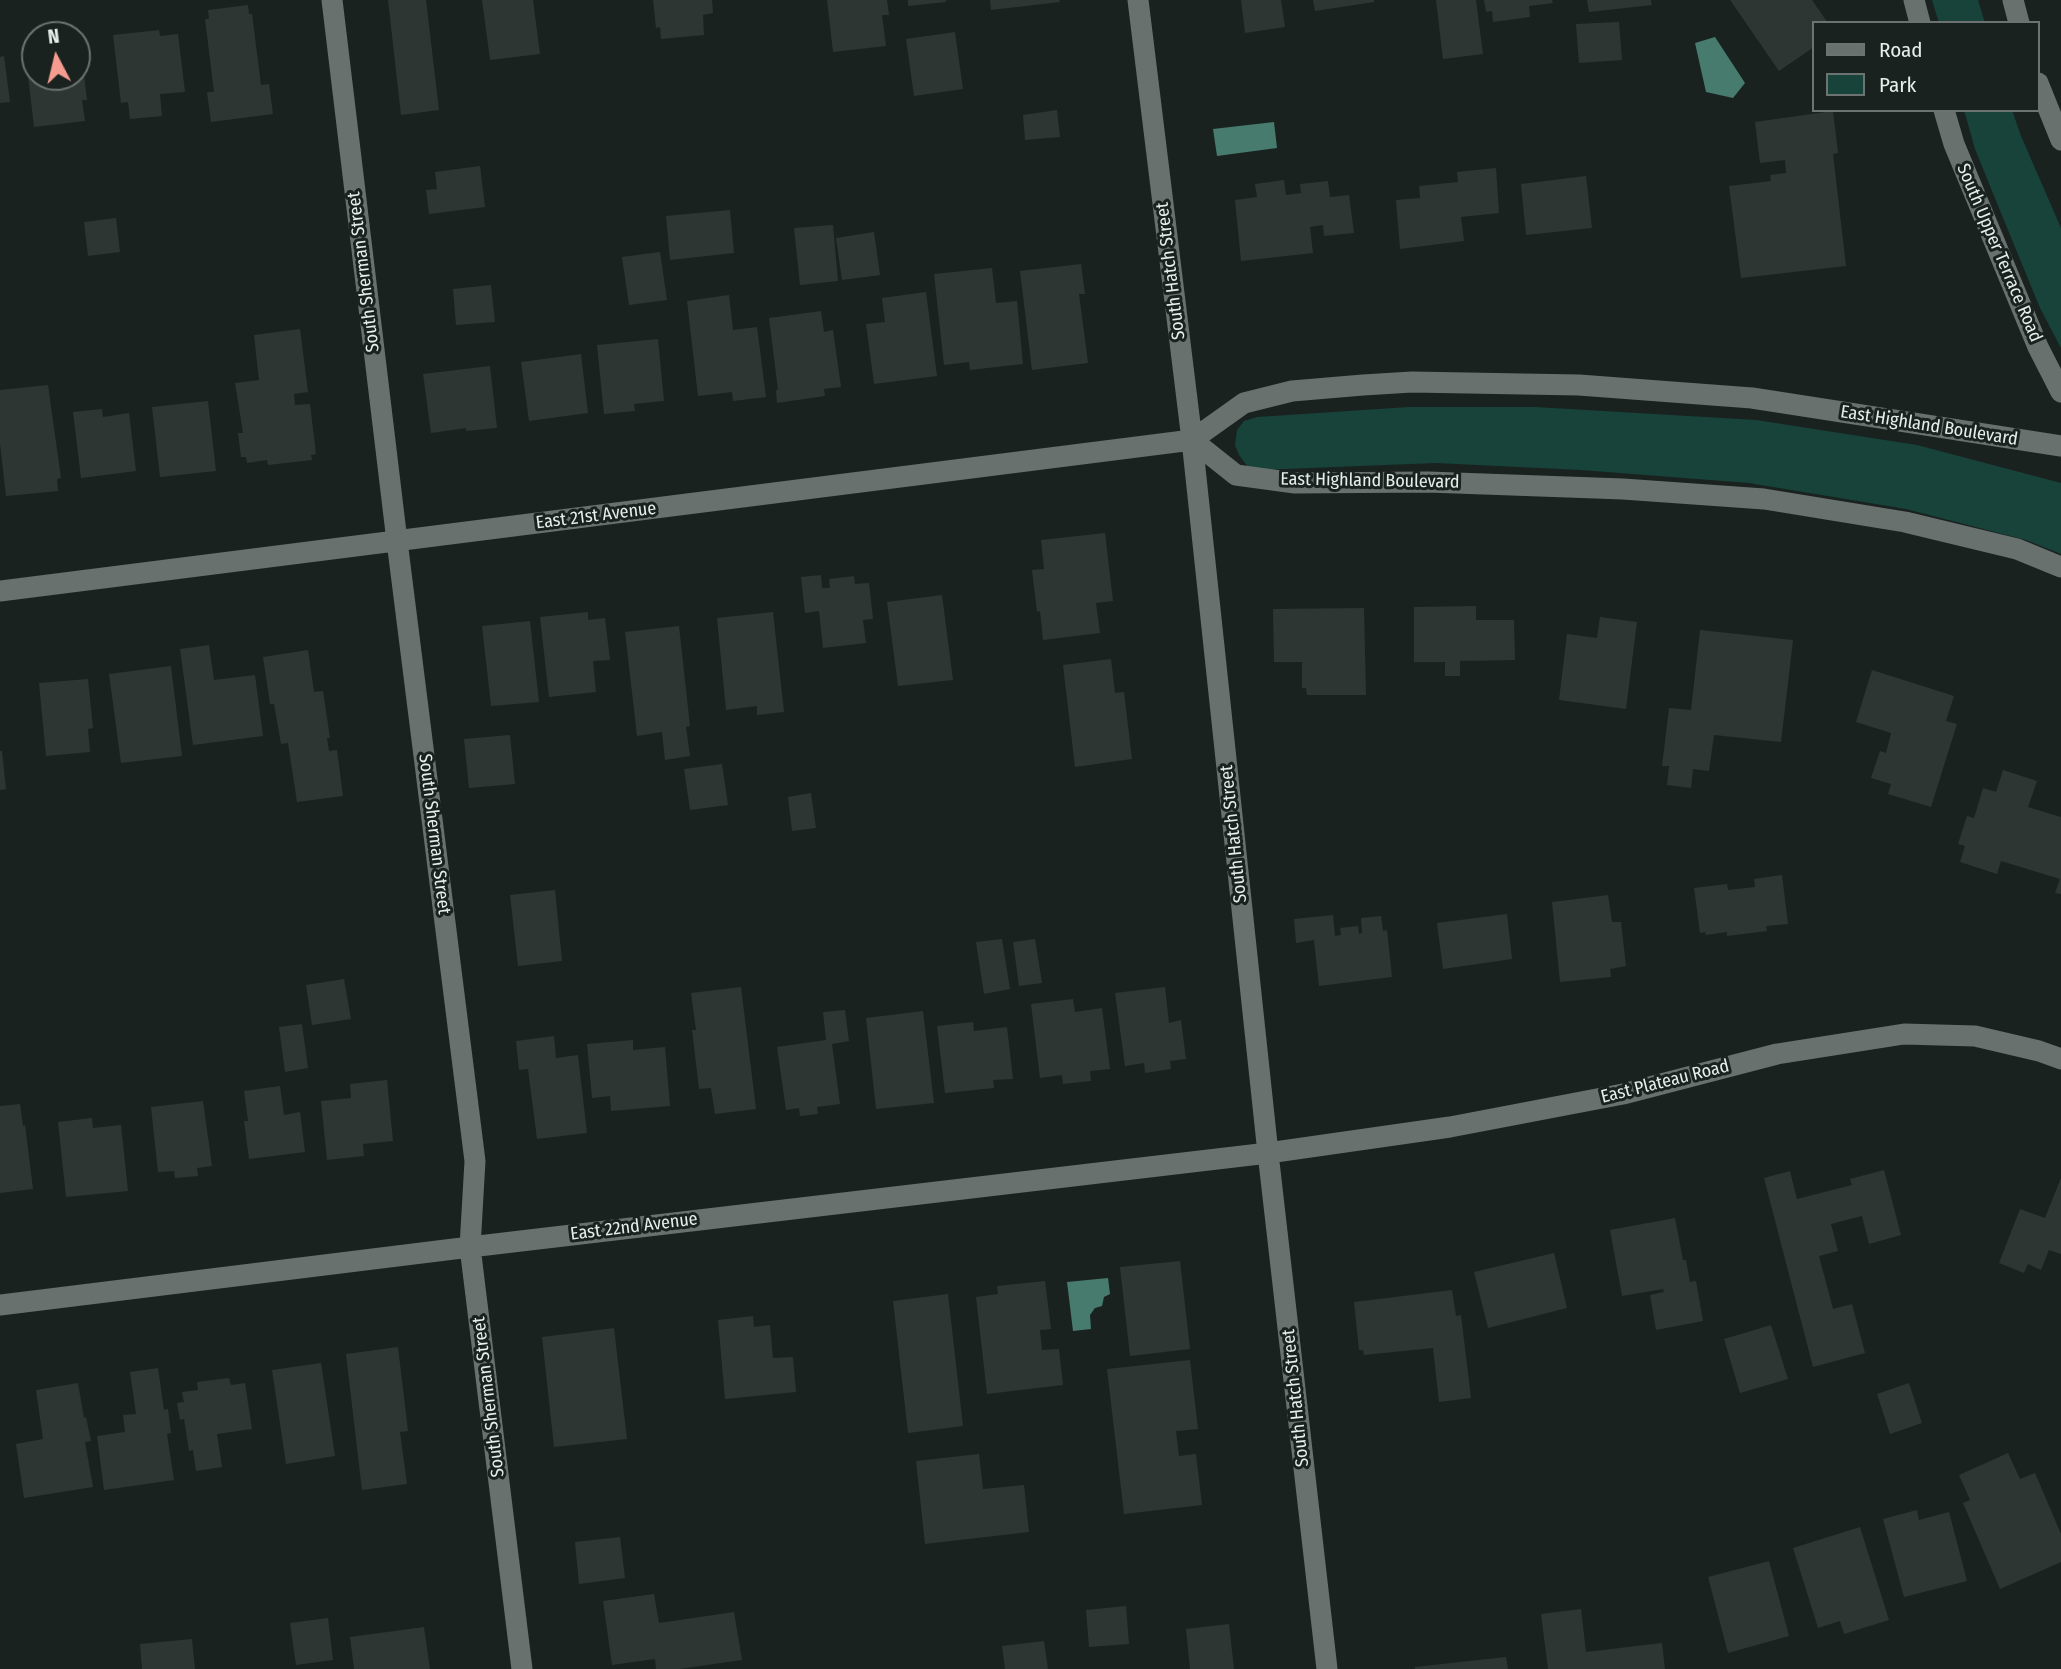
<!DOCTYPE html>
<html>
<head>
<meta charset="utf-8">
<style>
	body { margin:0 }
	#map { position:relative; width:2061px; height:1669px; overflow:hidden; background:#1a2220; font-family:"Fira Sans Condensed",sans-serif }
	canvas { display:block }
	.legend { position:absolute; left:1812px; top:21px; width:228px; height:91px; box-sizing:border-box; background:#1a2220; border:2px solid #6c7371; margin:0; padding:9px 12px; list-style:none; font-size:21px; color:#e7edeb }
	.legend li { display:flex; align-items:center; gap:14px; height:35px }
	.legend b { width:35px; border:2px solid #6c7371 }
	.north { position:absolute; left:21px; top:21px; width:70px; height:70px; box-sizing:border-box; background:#1a2220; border:2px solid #6c7371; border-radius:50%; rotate:353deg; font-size:19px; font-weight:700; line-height:28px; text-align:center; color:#e7edeb }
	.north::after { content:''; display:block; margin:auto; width:24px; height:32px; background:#f59c91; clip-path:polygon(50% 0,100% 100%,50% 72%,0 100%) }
</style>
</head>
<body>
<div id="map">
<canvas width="2061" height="1669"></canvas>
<ul class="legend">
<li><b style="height:9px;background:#68716e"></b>Road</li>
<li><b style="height:19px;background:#17433a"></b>Park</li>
</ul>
<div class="north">N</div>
</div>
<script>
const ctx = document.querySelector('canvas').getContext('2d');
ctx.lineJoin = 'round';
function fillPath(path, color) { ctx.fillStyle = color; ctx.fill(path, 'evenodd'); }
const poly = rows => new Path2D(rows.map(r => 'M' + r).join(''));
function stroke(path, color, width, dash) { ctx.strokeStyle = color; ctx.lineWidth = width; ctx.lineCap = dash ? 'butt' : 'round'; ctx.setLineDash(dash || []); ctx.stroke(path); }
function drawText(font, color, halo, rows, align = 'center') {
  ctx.font = font + ' "Fira Sans Condensed",sans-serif'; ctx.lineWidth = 6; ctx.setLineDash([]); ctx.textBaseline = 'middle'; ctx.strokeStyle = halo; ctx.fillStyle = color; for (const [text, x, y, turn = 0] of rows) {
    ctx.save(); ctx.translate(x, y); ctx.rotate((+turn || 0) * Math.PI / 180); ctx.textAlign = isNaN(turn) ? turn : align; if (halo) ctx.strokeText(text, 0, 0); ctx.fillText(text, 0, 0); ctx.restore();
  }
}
fillPath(poly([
	[1932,0,1978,0,1985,23,1939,23],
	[1964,110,2012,110,2021,136,2061,228,2061,348,2040,308,2001,213,1975,149],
	[1409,407,1535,407,1756,420,1917,445,2061,483,2061,554,2026,540,1906,509,1749,483,1581,470,1436,463,1260,470,1248,467,1239,455,1235,445,1237,430,1244,421,1257,417]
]), '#17433a');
fillPath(poly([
	[1715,37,1745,83,1733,98,1706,92,1695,43],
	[1274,122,1277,148,1217,156,1213,129],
	[1108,1278,1110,1294,1104,1297,1102,1306,1095,1308,1090,1315,1091,1329,1073,1331,1067,1282]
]), '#467b6e');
fillPath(poly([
	[388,0,426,0,439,110,401,115],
	[482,0,533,0,540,54,490,60],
	[653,0,712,0,713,13,703,15,704,35,661,39,660,27,656,28],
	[827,0,887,0,889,15,882,15,886,46,833,52],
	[908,0,946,0,946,2,908,6],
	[990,0,1059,0,1060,2,991,10],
	[1241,0,1281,0,1285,27,1245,33],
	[1313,0,1374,0,1374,2,1315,11],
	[1436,0,1476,0,1483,54,1443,59],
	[1484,0,1552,0,1553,3,1529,6,1530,17,1493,22,1492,11,1486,12],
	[1587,0,1651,0,1652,5,1589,12],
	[1730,0,1812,0,1828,23,1814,23,1814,47,1779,71],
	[248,5,249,14,252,14,261,85,269,84,273,114,211,122,207,92,214,92,205,19,209,19,208,10],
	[1619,22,1622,60,1579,63,1576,24],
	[159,30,160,36,178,34,185,92,160,94,162,116,130,119,128,102,121,103,113,35],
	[955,32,963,89,914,96,906,39],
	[77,42,80,42,87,100,82,100,85,121,34,127,26,58,35,57,35,77,77,77],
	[4,56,10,102,0,103,0,57],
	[1057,110,1060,137,1025,140,1023,115],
	[1833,111,1838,153,1833,154,1846,266,1741,278,1729,186,1771,181,1770,175,1786,173,1785,160,1760,163,1755,122],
	[480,166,485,207,429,214,426,190,437,189,435,172],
	[1496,168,1499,213,1461,217,1464,241,1400,249,1396,200,1420,198,1419,186,1458,182,1457,172],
	[1586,176,1592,228,1526,235,1521,184],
	[1284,180,1286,195,1301,193,1300,184,1328,181,1330,197,1349,195,1354,233,1324,236,1323,225,1310,227,1313,253,1241,261,1235,200,1257,197,1255,184],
	[730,210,734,253,670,260,666,216],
	[116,218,120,252,88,256,84,222],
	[833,225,838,281,800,285,794,228],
	[874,232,880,275,842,280,836,238],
	[660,252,667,300,629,305,622,257],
	[1081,264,1085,294,1079,294,1088,363,1032,370,1020,271],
	[992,268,996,303,1017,301,1023,364,970,370,969,362,944,365,934,274],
	[491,285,495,322,456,325,453,289],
	[926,292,937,376,874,384,866,324,885,322,882,298],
	[729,295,733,330,757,327,766,397,733,401,732,392,698,396,687,301],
	[821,311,824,332,833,330,841,387,824,389,825,396,777,403,776,390,778,390,769,318],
	[300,329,308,392,294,394,295,405,310,404,316,454,311,455,312,460,268,465,267,460,247,463,246,457,241,457,238,433,243,433,235,383,259,380,254,335],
	[658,339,664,401,634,404,635,411,604,414,597,345],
	[581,354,588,413,529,421,521,362],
	[490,366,497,428,466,431,466,428,431,433,423,374],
	[48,385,61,478,57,479,58,491,6,496,0,444,0,390],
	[208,401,216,471,160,477,152,407],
	[102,409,103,417,129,413,136,471,81,478,73,412],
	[1105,533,1113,601,1096,603,1100,633,1043,640,1040,611,1037,612,1032,570,1044,569,1041,540],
	[821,575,822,588,830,588,829,579,854,576,855,584,869,583,873,619,863,620,866,643,823,648,819,611,805,613,801,577],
	[942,595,953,680,898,686,887,602],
	[1476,606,1476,620,1514,620,1515,660,1460,661,1460,676,1445,676,1445,662,1414,662,1414,607],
	[1364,608,1366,695,1307,695,1306,688,1302,688,1302,662,1274,662,1273,609],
	[588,612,588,620,605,618,610,660,593,661,596,692,549,697,540,617],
	[773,612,784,712,757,715,757,706,726,710,717,618],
	[1600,617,1637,622,1626,709,1559,700,1567,634,1597,638],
	[530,621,539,702,491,706,482,626],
	[679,626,690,726,686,727,690,756,665,760,662,732,637,736,625,632],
	[1700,630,1793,640,1781,742,1714,735,1709,771,1693,769,1691,788,1667,785,1669,766,1662,766,1669,708,1691,710],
	[209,645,214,680,255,675,263,736,193,745,180,649],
	[308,650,314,692,323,691,330,738,327,738,329,751,337,750,343,796,297,802,288,743,281,744,274,704,270,704,263,657],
	[1111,659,1115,693,1124,692,1132,759,1075,767,1063,665],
	[171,666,182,756,121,763,109,674],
	[1872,670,1954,696,1946,721,1957,724,1931,807,1888,794,1891,784,1871,778,1880,751,1886,753,1891,733,1856,722],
	[88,679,93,728,88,729,90,752,46,756,39,683],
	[510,735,515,784,469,788,464,739],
	[0,751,2,751,6,789,0,790],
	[722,764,728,805,690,810,684,769],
	[2003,770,2037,781,2028,807,2061,817,2061,894,2055,893,2060,879,2001,861,1997,874,1960,862,1965,846,1958,844,1967,816,1974,818,1983,788,1996,792],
	[811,793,816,828,792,831,788,797],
	[1782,875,1788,924,1766,926,1767,931,1727,936,1727,932,1706,935,1705,932,1700,933,1694,888,1727,884,1728,890,1755,887,1754,879],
	[555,890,562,961,518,966,510,895],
	[1608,895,1612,922,1621,922,1626,966,1610,969,1611,977,1560,982,1552,902],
	[1507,914,1512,959,1443,969,1437,923],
	[1333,915,1335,936,1341,935,1340,928,1358,926,1359,934,1362,933,1361,918,1381,916,1383,931,1387,930,1392,977,1319,986,1314,940,1296,943,1294,919],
	[1002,939,1010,989,984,994,976,942],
	[1035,939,1042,983,1019,986,1013,942],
	[344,979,351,1019,312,1025,306,985],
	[741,987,756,1109,715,1114,711,1088,699,1089,692,1030,696,1030,691,993],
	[1165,987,1169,1023,1181,1020,1186,1059,1170,1061,1171,1069,1145,1073,1144,1063,1125,1066,1115,993],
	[1073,999,1075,1012,1102,1008,1110,1069,1090,1071,1091,1081,1063,1084,1062,1075,1040,1078,1031,1004],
	[845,1010,849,1041,832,1044,840,1104,817,1107,818,1114,800,1116,799,1108,786,1110,777,1047,826,1040,823,1012],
	[923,1011,934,1103,876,1109,866,1018],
	[973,1022,974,1031,1007,1027,1013,1079,993,1080,994,1088,945,1093,937,1026],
	[302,1024,308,1068,285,1072,279,1027],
	[554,1036,556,1058,578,1055,587,1133,537,1139,528,1069,519,1070,516,1041],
	[633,1040,633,1050,665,1047,670,1106,611,1111,610,1096,592,1098,587,1044],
	[387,1080,393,1141,363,1144,364,1156,327,1160,321,1101,351,1098,350,1084],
	[280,1086,284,1115,300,1112,305,1152,249,1159,244,1121,248,1121,244,1091],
	[203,1101,212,1166,197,1168,198,1176,175,1178,174,1171,158,1172,151,1107],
	[20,1104,23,1126,25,1125,33,1189,0,1193,0,1106],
	[92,1118,93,1128,121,1125,128,1191,66,1197,58,1122],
	[1884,1170,1901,1235,1869,1244,1862,1216,1831,1224,1838,1251,1819,1256,1833,1309,1852,1304,1865,1353,1813,1367,1764,1178,1790,1171,1797,1199,1852,1185,1850,1179],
	[2061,1178,2061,1254,2049,1250,2041,1270,2028,1264,2024,1273,1999,1263,2020,1209,2045,1218],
	[1675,1218,1683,1260,1686,1260,1690,1282,1696,1281,1703,1321,1656,1330,1650,1295,1664,1292,1663,1289,1622,1296,1610,1230],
	[1554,1253,1567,1308,1488,1328,1474,1272],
	[1180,1261,1190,1349,1130,1356,1120,1267],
	[1045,1281,1051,1329,1040,1330,1042,1350,1059,1349,1063,1385,987,1394,976,1297,998,1294,997,1286],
	[1452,1290,1456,1316,1461,1315,1471,1398,1439,1402,1433,1348,1364,1355,1363,1350,1359,1350,1354,1302],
	[948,1294,963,1426,908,1433,893,1301],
	[753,1316,754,1327,770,1325,773,1358,793,1357,796,1392,725,1399,718,1320],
	[1771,1325,1788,1379,1740,1393,1724,1339],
	[614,1328,627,1439,554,1447,542,1337],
	[398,1347,408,1431,400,1432,407,1484,362,1490,346,1354],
	[1190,1360,1198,1429,1176,1431,1179,1456,1196,1454,1202,1505,1124,1514,1107,1369],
	[321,1363,335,1456,286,1464,272,1370],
	[158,1368,164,1410,168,1409,171,1433,167,1434,174,1480,104,1490,97,1436,125,1432,123,1415,136,1414,130,1372],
	[229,1378,231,1385,245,1383,252,1429,217,1434,222,1467,196,1471,193,1450,189,1451,184,1419,180,1420,177,1403,184,1402,182,1392,198,1390,197,1382],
	[78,1383,84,1418,86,1417,91,1441,85,1442,93,1487,24,1498,16,1444,43,1439,36,1390],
	[1909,1383,1922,1423,1890,1434,1877,1394],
	[2008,1453,2020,1479,2035,1473,2061,1534,2061,1562,2000,1589,1963,1503,1970,1500,1959,1475],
	[979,1454,983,1489,1024,1485,1029,1532,925,1544,916,1461],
	[1917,1510,1919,1520,1949,1512,1967,1581,1904,1597,1883,1519],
	[1860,1527,1889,1620,1844,1634,1840,1621,1818,1628,1793,1548],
	[620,1537,625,1578,579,1584,575,1542],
	[1769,1561,1789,1636,1728,1653,1708,1577],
	[654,1594,659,1623,734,1612,742,1660,679,1669,656,1669,655,1659,612,1665,603,1601],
	[1126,1606,1129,1644,1089,1647,1086,1610],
	[1581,1609,1586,1652,1662,1643,1665,1669,1548,1669,1541,1614],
	[328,1618,333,1660,296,1665,290,1623],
	[1229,1624,1234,1669,1190,1669,1186,1629],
	[424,1627,430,1669,354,1669,350,1637],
	[192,1639,195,1669,142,1669,140,1644],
	[1044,1641,1048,1669,1005,1669,1002,1646],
	[1506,1657,1508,1669,1415,1669,1415,1667]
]), '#2e3634');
stroke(poly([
	[332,0,397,541,475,1161,470,1247,522,1669],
	[1138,0,1192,440,1268,1153,1327,1669],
	[1914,0,1920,23],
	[2013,0,2019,23],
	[2038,83,2061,140],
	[1944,110,1954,144,2038,347,2061,392],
	[1192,440,1236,475,1295,483,1428,482,1623,489,1764,499,1905,522,2017,549,2061,567],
	[0,591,1192,440,1244,403,1292,391,1363,385,1412,382,1579,385,1752,398,2061,446],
	[0,1305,470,1247,1268,1153,1450,1127,1623,1094,1777,1054,1904,1034,1975,1036,2039,1051,2061,1059]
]), '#68716e', 21);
drawText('18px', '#e7edeb', '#1a2220', [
	["South Upper Terrace Road",1999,253,67],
	["South Hatch Street",1171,271,-97],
	["South Sherman Street",364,272,-97],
	["East Highland Boulevard",1929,426,9],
	["East Highland Boulevard",1370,481,1],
	["East 21st Avenue",596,516,-7],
	["South Sherman Street",434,834,83],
	["South Hatch Street",1234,834,-96],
	["East Plateau Road",1665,1082,-14],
	["East 22nd Avenue",634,1227,-7],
	["South Sherman Street",489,1397,-97],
	["South Hatch Street",1296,1398,-96]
]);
</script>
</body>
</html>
